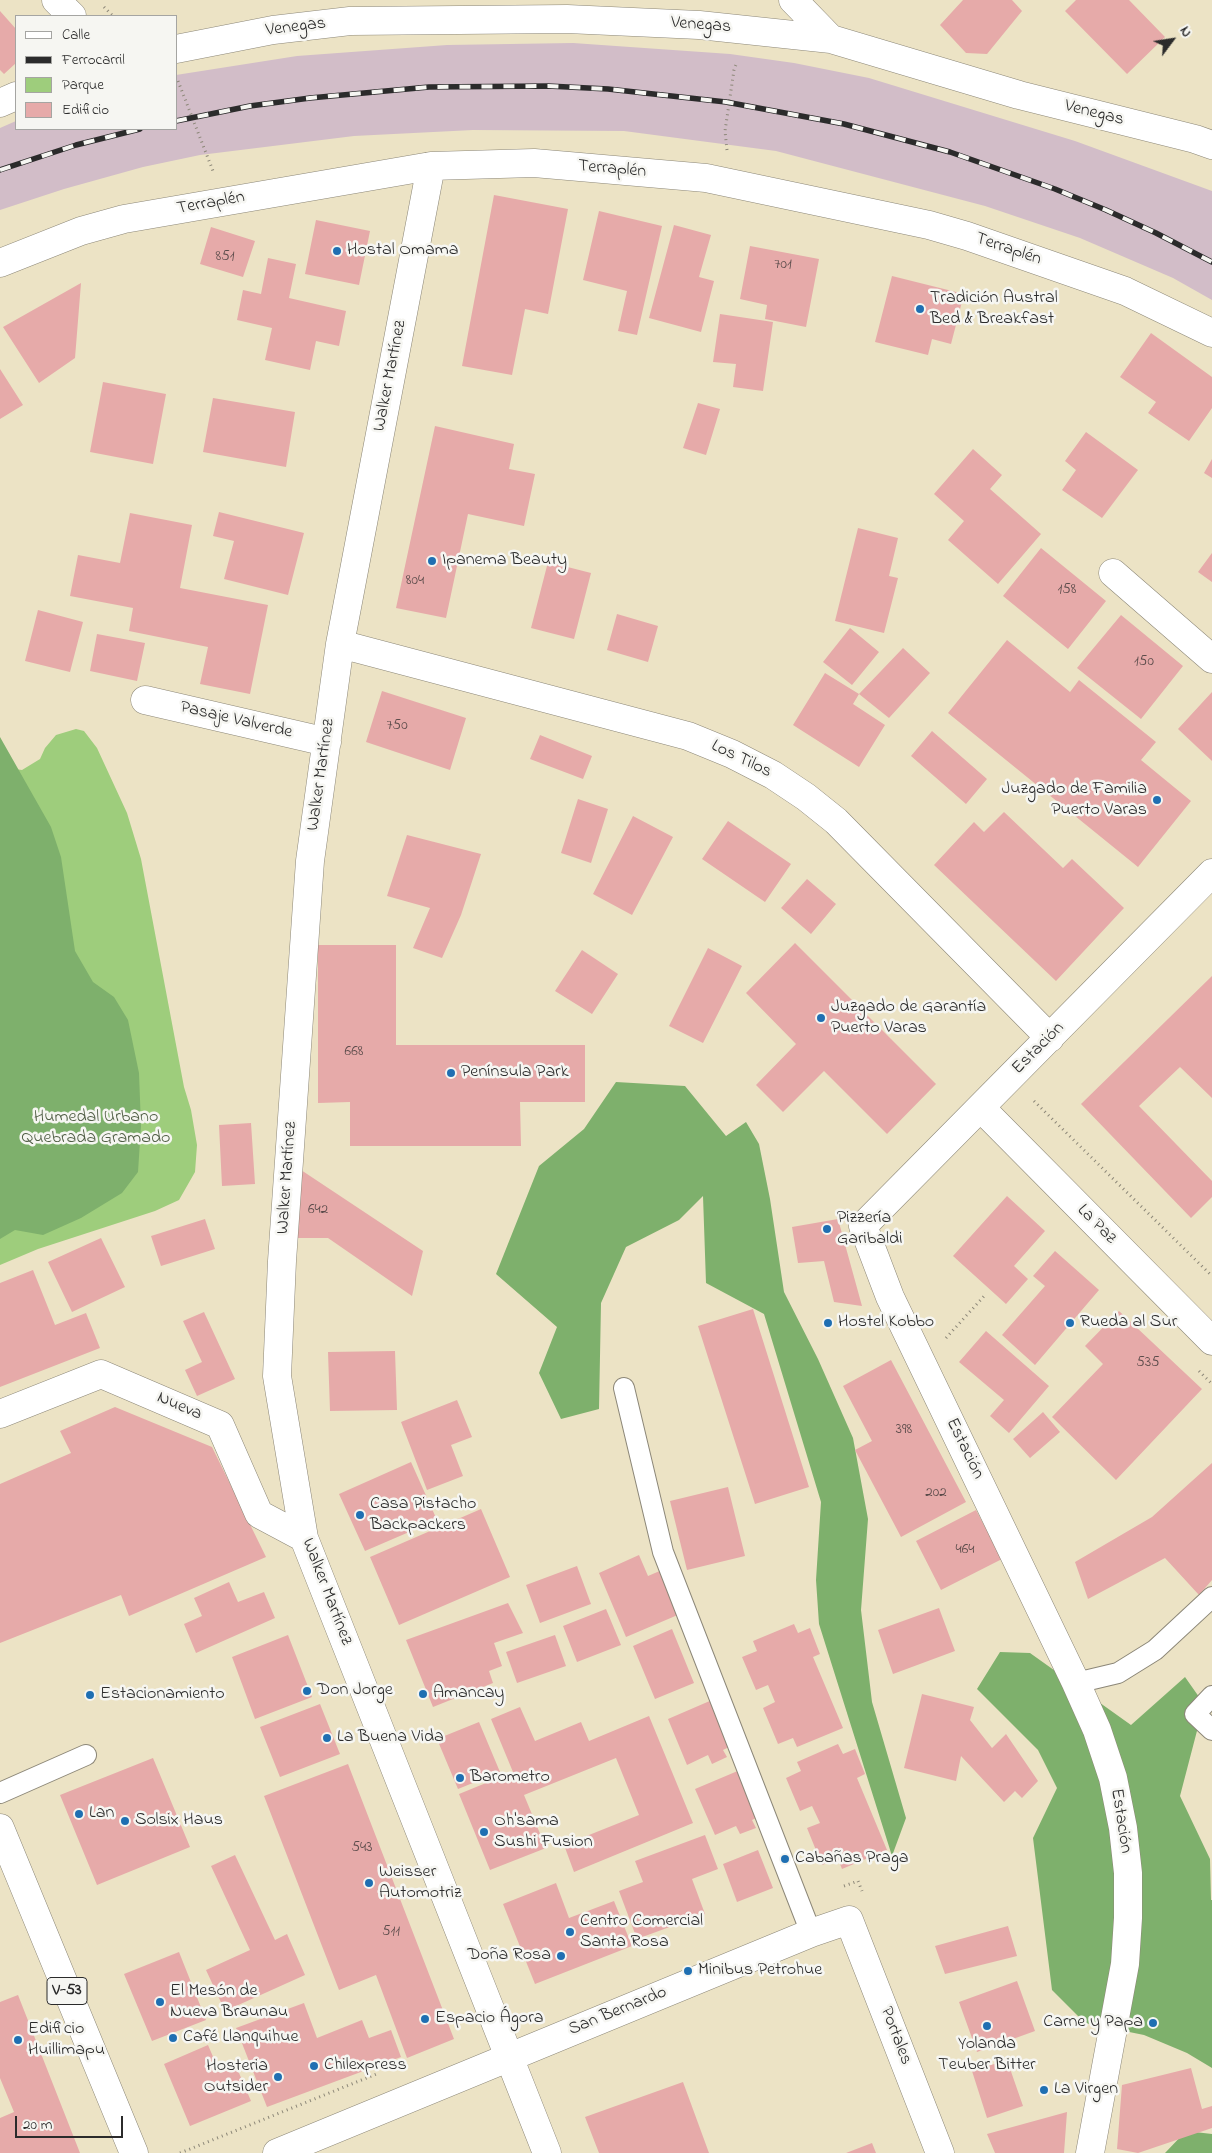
<!DOCTYPE html>
<html>
<head>
<meta charset="utf-8">
<style>
	body { margin:0 }
	#map { position:relative; width:1212px; height:2153px; overflow:hidden; background:#ece3c5; font-family:"Indie Flower",sans-serif }
	canvas { display:block }
	.legend { position:absolute; left:15px; top:15px; width:162px; height:115px; box-sizing:border-box; background:#f6f6f2; border:1px solid #a5a5a2; margin:0; padding:6px 9px; list-style:none; font-size:15px; color:#2b2b2b }
	.legend li { display:flex; align-items:center; gap:10px; height:25px }
	.legend b { width:25px; border:1px solid #a5a5a2 }
	.north { position:absolute; left:1147px; top:15px; width:50px; height:50px; -webkit-text-stroke:4px #f6f6f2; paint-order:stroke; rotate:59deg; font-size:14px; font-weight:700; line-height:20px; text-align:center; color:#2b2b2b }
	.north::after { content:''; display:block; margin:auto; width:18px; height:22px; background:#2b2b2b; clip-path:polygon(50% 0,100% 100%,50% 72%,0 100%) }
	.scale { position:absolute; left:15px; top:2116px; width:108px; height:22px; box-sizing:border-box; border:2px solid #2b2b2b; border-top:0; padding-left:6px; font-size:15px; line-height:18px; white-space:nowrap; color:#2b2b2b; -webkit-text-stroke:4px #f6f6f2; paint-order:stroke }
</style>
</head>
<body>
<div id="map">
<canvas width="1212" height="2153"></canvas>
<ul class="legend">
<li><b style="height:6px;background:#fff"></b>Calle</li>
<li><b style="height:6px;background:#2b2b2b"></b>Ferrocarril</li>
<li><b style="height:14px;background:#9ecd7c"></b>Parque</li>
<li><b style="height:14px;background:#e6aaa9"></b>Edificio</li>
</ul>
<div class="north">N</div>
<div class="scale">20 m</div>
</div>
<script>
const ctx = document.querySelector('canvas').getContext('2d');
ctx.lineJoin = 'round';
function fillPath(path, color) { ctx.fillStyle = color; ctx.fill(path, 'evenodd'); }
const poly = rows => new Path2D(rows.map(r => 'M' + r).join(''));
function stroke(path, color, width, dash) { ctx.strokeStyle = color; ctx.lineWidth = width; ctx.lineCap = dash ? 'butt' : 'round'; ctx.setLineDash(dash || []); ctx.stroke(path); }
function drawText(font, color, halo, rows, align = 'center') {
  ctx.font = font + ' "Indie Flower",sans-serif'; ctx.lineWidth = 5; ctx.setLineDash([]); ctx.textBaseline = 'middle'; ctx.strokeStyle = halo; ctx.fillStyle = color; for (const [text, x, y, turn = 0] of rows) {
    ctx.save(); ctx.translate(x, y); ctx.rotate((+turn || 0) * Math.PI / 180); ctx.textAlign = isNaN(turn) ? turn : align; if (halo) ctx.strokeText(text, 0, 0); ctx.fillText(text, 0, 0); ctx.restore();
  }
}
fillPath(poly([
	[573,43,730,54,794,63,869,78,1075,141,1212,191,1212,300,1173,278,1080,238,985,206,776,151,624,131,473,130,354,136,200,155,143,167,64,189,0,210,0,128,16,121,16,129,176,129,176,75,297,56,447,45]
]), '#d2bdc8');
fillPath(poly([
	[76,729,84,731,97,748,127,813,141,859,184,1087,191,1110,197,1145,195,1172,179,1200,155,1211,38,1249,0,1265,0,767,22,770,40,759,45,748,56,735]
]), '#9ecd7c');
fillPath(poly([
	[0,737,51,827,61,857,75,951,93,982,114,997,128,1020,139,1073,141,1126,138,1172,122,1193,81,1218,43,1235,15,1230,0,1239],
	[616,1082,685,1086,726,1136,746,1122,759,1144,770,1199,784,1292,818,1359,853,1438,868,1519,861,1610,872,1702,906,1818,892,1856,819,1624,816,1580,821,1502,764,1314,706,1283,703,1196,679,1220,626,1247,601,1303,599,1409,561,1419,539,1373,557,1327,496,1274,539,1166,584,1129],
	[1000,1652,1030,1653,1131,1725,1185,1677,1204,1704,1180,1796,1210,1859,1211,1900,1212,1900,1212,2068,1187,2053,1144,2035,1085,2023,1052,1990,1033,1838,1057,1788,1038,1750,977,1689],
	[1186,2131,1212,2134,1212,2153,1165,2153]
]), '#7eb06c');
fillPath(poly([
	[963,0,1012,0,1022,11,987,54,966,53,940,25],
	[1076,0,1129,0,1165,37,1127,74,1065,11],
	[0,11,16,29,16,63,4,74,0,70],
	[494,195,568,209,548,314,525,309,512,375,462,366],
	[599,211,662,226,637,335,618,331,627,291,583,280],
	[316,220,370,231,359,285,305,274],
	[674,225,711,235,699,277,714,281,701,332,649,318],
	[211,227,255,241,243,277,200,264],
	[750,246,819,259,806,327,765,319,767,305,740,299],
	[268,258,296,264,289,298,346,311,339,346,316,341,310,370,265,360,272,328,237,320,243,290,261,294],
	[892,276,964,294,951,344,932,339,928,355,875,342],
	[81,283,75,358,39,383,3,327],
	[720,314,773,322,763,391,733,387,736,364,713,362],
	[1151,333,1212,377,1212,408,1189,441,1148,413,1156,402,1120,377],
	[0,369,23,405,0,419],
	[103,382,166,394,153,464,90,452],
	[213,398,295,412,286,467,203,452],
	[698,403,720,409,706,455,683,448],
	[435,426,514,444,509,469,535,474,524,526,468,514,446,618,396,608],
	[1086,432,1138,470,1102,518,1062,490,1076,470,1065,461],
	[973,449,1002,475,990,489,1041,534,998,584,948,540,964,521,934,494],
	[1212,459,1212,478,1204,473],
	[219,512,304,533,288,595,224,579,234,541,213,536],
	[130,513,192,525,180,588,268,605,250,694,200,684,208,647,129,631,133,608,70,596,78,555,120,563],
	[858,528,898,538,889,576,898,578,884,633,835,621],
	[1041,548,1106,601,1068,649,1003,596],
	[1212,553,1212,582,1198,572],
	[548,562,591,573,574,639,531,628],
	[38,610,83,622,70,672,25,661],
	[617,614,658,626,648,662,607,650],
	[1121,615,1183,666,1141,719,1077,668],
	[850,628,879,652,852,685,823,662],
	[97,634,145,643,137,681,90,671],
	[1007,640,1070,692,1079,680,1156,742,1141,760,1191,801,1138,867,948,713],
	[903,648,930,673,889,718,859,694],
	[825,673,859,694,853,704,885,725,859,767,793,725],
	[382,691,466,718,450,770,366,742],
	[1212,692,1212,761,1178,729],
	[932,731,987,779,966,804,911,756],
	[540,735,592,756,583,779,530,759],
	[578,799,608,809,591,863,561,853],
	[1004,812,1063,868,1072,859,1124,908,1056,981,934,865,974,822,984,832],
	[633,816,673,837,632,915,593,894],
	[728,821,791,864,765,902,702,859],
	[407,835,481,854,461,915,442,958,413,948,430,908,387,896],
	[807,879,836,904,811,934,781,908],
	[795,943,936,1084,887,1134,824,1071,783,1112,756,1085,796,1044,746,993],
	[318,945,396,945,396,1045,585,1045,585,1102,520,1102,521,1146,350,1146,350,1102,318,1103],
	[708,948,742,966,703,1043,669,1026],
	[582,950,618,974,592,1014,555,991],
	[1212,976,1212,1098,1180,1067,1139,1106,1212,1181,1212,1197,1191,1218,1081,1104],
	[251,1123,255,1184,222,1186,219,1125],
	[295,1166,423,1251,412,1296,328,1238,298,1238],
	[1007,1196,1045,1231,1014,1266,1028,1279,1006,1304,953,1256],
	[205,1219,215,1249,161,1266,151,1236],
	[838,1219,862,1306,834,1302,824,1261,798,1263,792,1227],
	[101,1238,125,1287,72,1312,48,1262],
	[1055,1251,1099,1290,1035,1365,1002,1335,1045,1286,1033,1276],
	[33,1270,55,1325,86,1313,100,1348,0,1387,0,1283],
	[753,1309,809,1487,755,1504,698,1326],
	[1119,1311,1202,1389,1116,1480,1052,1417,1103,1364,1085,1346],
	[204,1312,235,1379,197,1396,185,1370,202,1362,183,1321],
	[986,1331,1049,1386,1009,1433,990,1416,1004,1400,959,1362],
	[395,1351,397,1410,330,1411,328,1352],
	[891,1360,966,1502,901,1537,855,1450,872,1441,843,1386],
	[457,1400,472,1437,451,1445,463,1476,427,1490,401,1422],
	[115,1407,212,1447,266,1557,129,1616,121,1595,0,1643,0,1484,71,1453,60,1431],
	[1043,1412,1060,1432,1030,1458,1013,1439],
	[411,1462,437,1520,365,1551,339,1494],
	[1212,1463,1212,1580,1199,1595,1165,1558,1088,1599,1075,1562,1152,1517],
	[728,1487,745,1556,687,1570,670,1501],
	[481,1509,510,1577,399,1625,370,1557],
	[976,1510,1002,1559,941,1590,916,1541],
	[639,1555,648,1576,662,1570,680,1614,626,1637,599,1573],
	[577,1566,591,1604,540,1623,526,1585],
	[229,1582,238,1602,264,1592,275,1618,196,1653,184,1624,202,1616,194,1598],
	[508,1603,523,1633,494,1643,502,1666,489,1671,493,1683,433,1707,406,1640],
	[939,1608,955,1651,893,1674,878,1630],
	[606,1609,621,1645,577,1662,563,1626],
	[794,1624,798,1633,810,1628,820,1654,813,1657,843,1728,797,1747,793,1738,778,1744,763,1708,775,1702,768,1685,756,1690,742,1657,757,1651,753,1641],
	[672,1629,694,1683,655,1699,633,1646],
	[288,1635,312,1697,255,1719,232,1657],
	[555,1635,566,1666,517,1683,506,1652],
	[922,1694,974,1707,970,1720,992,1748,1006,1734,1038,1781,1022,1798,1015,1791,1004,1802,961,1756,956,1781,904,1768],
	[712,1700,731,1746,723,1750,727,1757,712,1764,708,1755,687,1765,668,1719],
	[320,1704,340,1754,280,1777,260,1727],
	[520,1707,535,1741,581,1722,589,1741,649,1716,693,1823,574,1872,564,1845,639,1815,616,1758,524,1795,546,1848,490,1870,459,1794,513,1772,491,1719],
	[479,1722,500,1772,458,1789,437,1739],
	[838,1744,843,1754,855,1749,865,1774,857,1778,887,1850,842,1869,838,1859,822,1865,807,1828,820,1823,812,1806,800,1811,786,1778,801,1771,797,1762],
	[153,1758,190,1847,97,1885,60,1795],
	[348,1764,454,2039,407,2058,376,1975,339,1990,264,1796],
	[740,1770,760,1816,752,1820,756,1828,740,1834,736,1826,715,1835,695,1789],
	[705,1835,718,1869,692,1879,705,1914,637,1939,619,1891,643,1882,635,1861],
	[758,1850,773,1888,737,1902,723,1864],
	[235,1855,275,1940,287,1934,305,1975,225,2011,206,1970,250,1950,211,1866],
	[556,1883,569,1918,614,1901,632,1946,535,1984,503,1904],
	[1008,1926,1017,1956,945,1974,935,1946],
	[179,1952,206,2020,152,2041,124,1974],
	[1017,1981,1035,2031,977,2052,959,2002],
	[18,1995,80,2153,0,2153,0,2118,14,2112,0,2078,0,2002],
	[304,2003,317,2038,362,2020,369,2038,391,2030,401,2057,267,2107,236,2028],
	[208,2045,220,2073,236,2066,251,2101,190,2126,164,2064],
	[1007,2060,1023,2106,987,2118,972,2071],
	[1191,2068,1202,2109,1212,2106,1212,2128,1138,2153,1117,2149,1122,2085],
	[683,2082,709,2153,599,2153,585,2117],
	[1067,2112,1064,2153,995,2153,987,2134],
	[872,2143,876,2153,846,2153]
]), '#e6aaa9');
const service = poly([
	[624,1388,663,1552,811,1933],
	[1076,1683,1118,1673,1155,1650,1212,1597],
	[1212,1696,1195,1714,1212,1730],
	[0,1793,86,1755]
]);
const minor = poly([
	[56,0,72,16],
	[793,0,831,39],
	[176,49,273,30,350,21,567,19,699,25,831,39,1019,95,1195,139,1212,145],
	[0,103,16,96],
	[431,166,340,644,310,861,282,1261,277,1376,304,1538,547,2153],
	[0,263,81,231,124,219,431,166,534,163,706,178,929,225,967,236,1125,291,1212,333],
	[1113,573,1212,659],
	[340,644,688,736,732,754,773,775,806,797,836,821,1050,1038],
	[145,700,327,742],
	[981,1108,1212,1341],
	[0,1414,101,1374,220,1425,259,1514,304,1538],
	[277,2153,811,1933,849,1920,940,2153],
	[1090,2153,1125,1964,1128,1918,1128,1873,1123,1828,1113,1778,1097,1730,1076,1683,890,1297,863,1226,1212,873]
]);
const primary = poly([
	[0,1828,134,2153]
]);
stroke(service, '#8c8778', 22);
stroke(minor, '#8c8778', 29);
stroke(primary, '#8c8778', 29);
stroke(poly([
	[104,7,113,16],
	[178,81,213,171],
	[727,150,725,131,734,70,737,62],
	[1034,1101,1212,1276],
	[946,1338,986,1294],
	[1199,1371,1212,1384],
	[844,1886,858,1881,862,1891],
	[180,2153,379,2073]
]), '#8c8778', 3, [1, 4]);
stroke(service, '#fff', 20);
stroke(minor, '#fff', 28);
stroke(primary, '#fff', 28);
const rail = poly([
	[176,121,250,106,310,98,429,87,548,86,608,89,726,102,844,124,950,152,1055,189,1106,210,1156,233,1212,262],
	[0,170,76,145,140,129]
]);
stroke(rail, '#2b2b2b', 5.5);
stroke(rail, '#f6f6f2', 4, [11]);
for (const [x, y, r, color] of [
	[337,251,5,"#1f6fb2"],
	[920,309,5,"#1f6fb2"],
	[432,561,5,"#1f6fb2"],
	[1157,800,5,"#1f6fb2"],
	[821,1018,5,"#1f6fb2"],
	[451,1073,5,"#1f6fb2"],
	[827,1229,5,"#1f6fb2"],
	[828,1323,5,"#1f6fb2"],
	[1070,1323,5,"#1f6fb2"],
	[360,1515,5,"#1f6fb2"],
	[307,1691,5,"#1f6fb2"],
	[423,1694,5,"#1f6fb2"],
	[90,1695,5,"#1f6fb2"],
	[327,1738,5,"#1f6fb2"],
	[460,1778,5,"#1f6fb2"],
	[79,1814,5,"#1f6fb2"],
	[125,1821,5,"#1f6fb2"],
	[484,1832,5,"#1f6fb2"],
	[785,1859,5,"#1f6fb2"],
	[369,1883,5,"#1f6fb2"],
	[570,1932,5,"#1f6fb2"],
	[561,1956,5,"#1f6fb2"],
	[688,1971,5,"#1f6fb2"],
	[160,2002,5,"#1f6fb2"],
	[425,2019,5,"#1f6fb2"],
	[1153,2023,5,"#1f6fb2"],
	[987,2026,5,"#1f6fb2"],
	[173,2038,5,"#1f6fb2"],
	[18,2040,5,"#1f6fb2"],
	[314,2066,5,"#1f6fb2"],
	[278,2077,5,"#1f6fb2"],
	[1044,2090,5,"#1f6fb2"]
]) { const dot = new Path2D(); dot.arc(x, y, r, 0, 2 * Math.PI); ctx.fillStyle = color; ctx.fill(dot); stroke(dot, '#f6f6f2', 2); }
drawText('15px', '#5a4b4a', null, [
	["851",225,258],
	["701",783,266],
	["804",415,582],
	["158",1067,591],
	["150",1144,663],
	["750",397,727],
	["668",354,1053],
	["642",318,1211],
	["535",1148,1364],
	["398",904,1431],
	["202",936,1494],
	["464",965,1551],
	["543",362,1849],
	["511",391,1933]
]);
for (const [x, y, w] of [
	[67,1991,40]
]) { const box = new Path2D(); box.roundRect(x - w / 2, y - 13.5, w, 27, 4); ctx.fillStyle = '#f6f6f2'; ctx.fill(box); stroke(box, '#2b2b2b', 1); }
drawText('bold 16px', '#2b2b2b', null, [
	["V-53",67,1991]
]);
drawText('18px', '#2b2b2b', '#f6f6f2', [
	["Venegas",701,26,4],
	["Venegas",296,28,-7],
	["Venegas",1094,114,14],
	["Terraplén",612,170,5],
	["Terraplén",211,204,-10],
	["Terraplén",1008,250,19],
	["Walker Martínez",391,376,-79],
	["Pasaje Valverde",236,721,13],
	["Los Tilos",741,760,26],
	["Walker Martínez",322,775,-82],
	["Estación",1039,1049,-45],
	["Walker Martínez",288,1178,-86],
	["La Paz",1096,1225,45],
	["Nueva",179,1407,23],
	["Estación",964,1449,64],
	["Walker Martínez",326,1592,69],
	["Estación",1120,1821,81],
	["San Bernardo",618,2012,-22],
	["Portales",895,2036,69]
]);
drawText('18px', '#2b2b2b', '#f6f6f2', [
	["Hostal Omama",347,251],
	["Tradición Austral",930,299],
	["Bed & Breakfast",930,320],
	["Ipanema Beauty",442,561],
	["Juzgado de Familia",1147,790,"right"],
	["Puerto Varas",1147,811,"right"],
	["Juzgado de Garantía",831,1008],
	["Puerto Varas",831,1029],
	["Península Park",461,1073],
	["Pizzería",837,1219],
	["Garibaldi",837,1240],
	["Hostel Kobbo",838,1323],
	["Rueda al Sur",1080,1323],
	["Casa Pistacho",370,1505],
	["Backpackers",370,1526],
	["Don Jorge",317,1691],
	["Amancay",433,1694],
	["Estacionamiento",100,1695],
	["La Buena Vida",337,1738],
	["Barometro",470,1778],
	["Lan",89,1814],
	["Solsix Haus",135,1821],
	["Oh'sama",494,1822],
	["Sushi Fusion",494,1843],
	["Cabañas Praga",795,1859],
	["Weisser",379,1873],
	["Automotriz",379,1894],
	["Centro Comercial",580,1922],
	["Santa Rosa",580,1943],
	["Doña Rosa",551,1956,"right"],
	["Minibus Petrohue",698,1971],
	["El Mesón de",170,1992],
	["Nueva Braunau",170,2013],
	["Espacio Ágora",435,2019],
	["Carne y Papa",1143,2023,"right"],
	["Edificio",28,2030],
	["Huillimapu",28,2051],
	["Café Llanquihue",183,2038],
	["Yolanda",987,2045,"center"],
	["Teuber Bitter",987,2066,"center"],
	["Chilexpress",324,2066],
	["Hosteria",268,2067,"right"],
	["Outsider",268,2088,"right"],
	["La Virgen",1054,2090]
], 'left');
drawText('18px', '#4e5c43', '#f6f6f2', [
	["Humedal Urbano",96,1118],
	["Quebrada Gramado",96,1139]
]);
</script>
</body>
</html>
